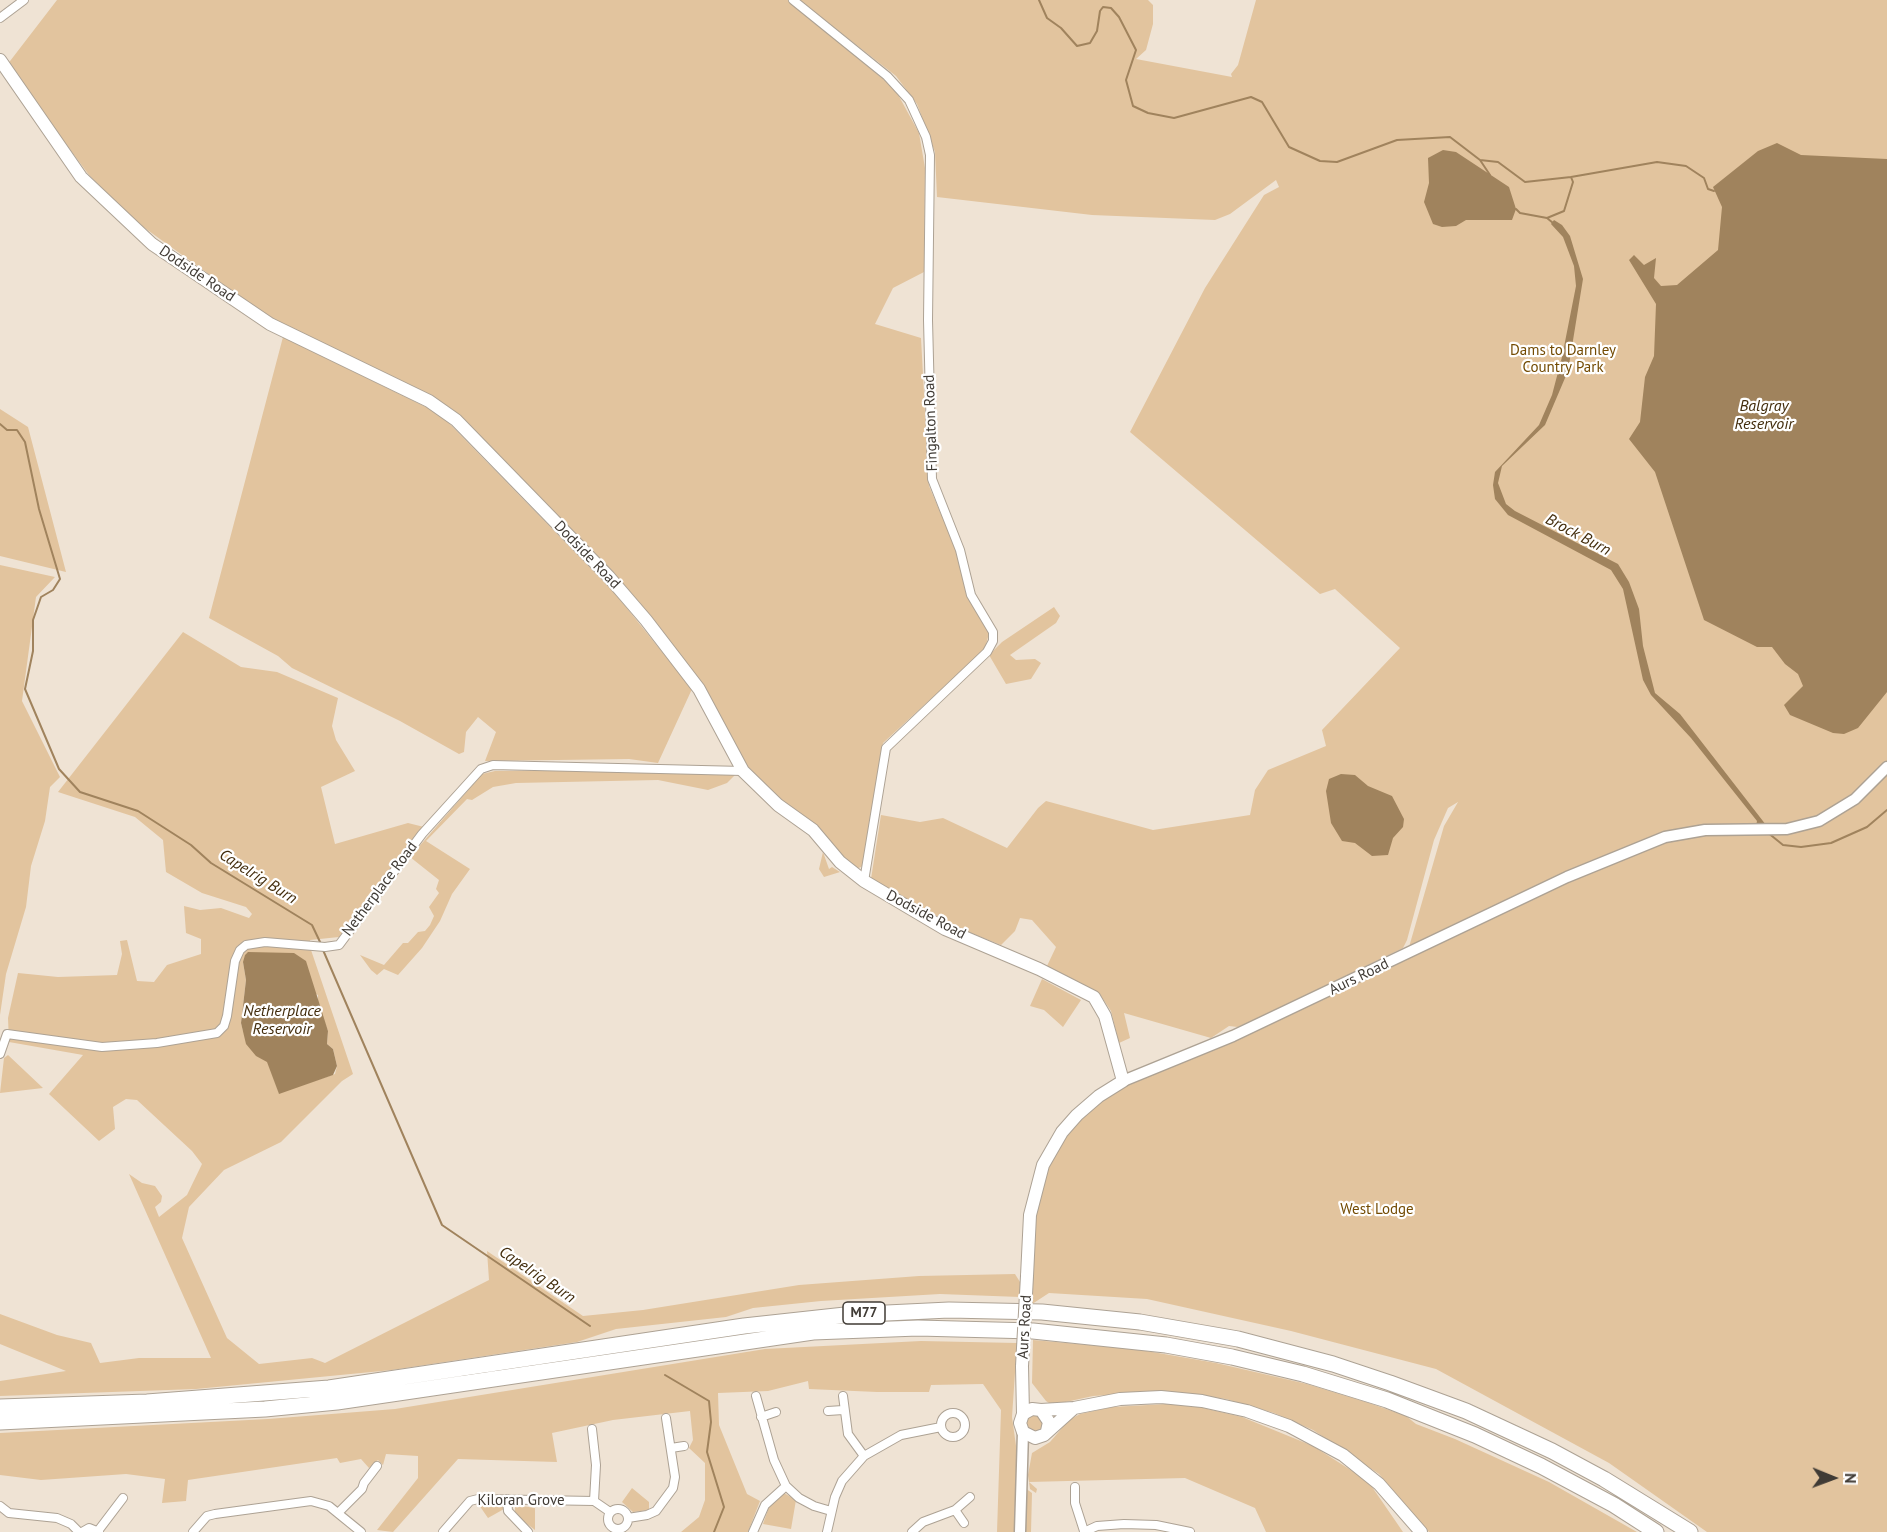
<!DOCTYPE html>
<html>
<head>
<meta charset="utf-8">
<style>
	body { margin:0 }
	#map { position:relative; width:1887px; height:1532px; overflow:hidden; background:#efe3d4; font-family:"PT Sans",sans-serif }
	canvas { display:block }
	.north { position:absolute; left:1803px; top:1448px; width:60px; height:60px; -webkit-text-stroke:4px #fff; paint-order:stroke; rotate:91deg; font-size:16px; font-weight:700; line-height:24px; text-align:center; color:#403b35 }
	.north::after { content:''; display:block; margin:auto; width:21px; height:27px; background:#403b35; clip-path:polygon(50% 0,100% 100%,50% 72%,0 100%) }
</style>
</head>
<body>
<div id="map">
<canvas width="1887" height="1532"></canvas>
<div class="north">N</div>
</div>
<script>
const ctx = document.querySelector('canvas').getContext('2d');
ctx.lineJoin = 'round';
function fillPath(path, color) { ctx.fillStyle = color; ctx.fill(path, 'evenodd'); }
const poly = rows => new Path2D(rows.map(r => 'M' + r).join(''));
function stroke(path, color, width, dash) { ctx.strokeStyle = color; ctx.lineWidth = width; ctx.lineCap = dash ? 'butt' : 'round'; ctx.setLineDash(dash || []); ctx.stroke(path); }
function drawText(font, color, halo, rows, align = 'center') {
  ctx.font = font + ' "PT Sans",sans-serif'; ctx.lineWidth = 4.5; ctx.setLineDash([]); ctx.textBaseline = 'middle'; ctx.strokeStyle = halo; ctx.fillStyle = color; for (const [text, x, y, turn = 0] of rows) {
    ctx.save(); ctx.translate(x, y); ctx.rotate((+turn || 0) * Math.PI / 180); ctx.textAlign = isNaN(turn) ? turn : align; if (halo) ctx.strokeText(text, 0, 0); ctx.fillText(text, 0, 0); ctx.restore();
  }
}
fillPath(poly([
	[57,0,788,0,895,89,919,133,925,168,924,272,893,288,875,324,921,338,929,486,955,547,970,598,989,633,985,649,883,743,865,863,861,867,856,869,769,795,743,764,698,681,640,603,452,409,422,392,278,324,135,221,89,175,7,65],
	[799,0,1148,0,1153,5,1153,24,1146,50,1136,59,1232,77,1231,74,1238,65,1256,0,1887,0,1887,1532,1707,1532,1609,1463,1436,1369,1291,1331,1147,1299,1049,1293,1026,1308,1034,1195,1050,1152,1077,1115,1104,1092,1168,1060,1372,971,1409,947,1444,826,1458,802,1448,808,1434,840,1407,940,1403,948,1278,1009,1238,1027,1229,1026,1211,1038,1124,1013,1130,1038,1119,1043,1111,1011,1101,996,1047,966,1056,947,1032,920,1020,918,1015,931,1001,945,958,928,871,879,881,815,920,822,943,818,1007,848,1038,808,1046,801,1153,830,1250,815,1255,790,1268,770,1326,746,1322,730,1400,648,1335,589,1320,594,1130,432,1205,288,1264,195,1279,187,1276,180,1230,214,1215,220,1092,215,937,197,935,152,917,104,896,76],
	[283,337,440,414,613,591,692,689,658,763,629,759,485,761,496,732,478,717,466,732,464,752,459,754,400,721,292,668,278,656,209,618],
	[0,409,28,427,66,572,0,556],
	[0,565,55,577,36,597,22,701,60,777,50,787,45,821,31,866,26,907,6,974,0,1015],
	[1054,607,1060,616,1056,623,1010,655,1016,660,1035,659,1041,663,1031,679,1006,684,989,655,1002,642],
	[183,632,241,667,277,672,338,698,332,726,336,740,355,771,321,787,335,844,408,823,424,827,339,937,310,940,311,950,353,1074,342,1081,281,1142,224,1170,189,1207,182,1238,227,1338,259,1364,312,1358,325,1363,489,1280,487,1251,583,1316,643,1310,799,1285,919,1276,1015,1274,1020,1282,1020,1297,940,1294,821,1301,753,1308,726,1317,616,1329,577,1342,392,1370,196,1389,0,1396,0,1381,66,1371,0,1344,0,1314,57,1335,91,1343,100,1363,139,1358,211,1358,129,1174,142,1183,155,1186,162,1196,161,1202,155,1207,159,1217,187,1195,202,1164,192,1151,137,1100,126,1099,113,1107,115,1129,99,1141,49,1094,83,1055,9,1042,8,1018,18,973,58,977,117,975,122,954,120,941,127,940,137,981,154,982,167,965,201,954,201,939,186,933,184,906,200,910,221,908,249,918,252,914,246,907,202,893,166,872,163,840,135,817,58,792],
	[243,962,318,995,318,1005,328,1031,327,1044,333,1049,337,1066,335,1074,279,1093,268,1062,243,1031,241,1023,246,980],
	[627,770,735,775,727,783,708,790,658,780,516,783,493,787,472,800,467,799,426,841,470,869,452,894,440,921,422,948,398,975,384,969,377,975,371,970,360,955,384,965,403,943,408,943,418,932,425,931,430,925,434,916,429,907,439,893,436,889,439,880,410,857,482,774,495,771],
	[823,852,829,869,832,867,840,872,824,877,819,869],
	[1042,979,1081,1000,1063,1027,1044,1010,1030,1006],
	[8,1055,43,1088,0,1093,4,1058],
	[1033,1340,1135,1349,1216,1363,1307,1384,1369,1403,1406,1416,1416,1424,1455,1439,1549,1482,1637,1532,1429,1532,1379,1474,1313,1430,1274,1413,1226,1399,1166,1391,1093,1396,1052,1405,1046,1401,1032,1383],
	[921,1341,1017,1343,1012,1417,1017,1453,1015,1532,997,1532,1001,1410,983,1384,931,1385,929,1392,877,1392,809,1389,808,1381,768,1391,718,1393,719,1425,747,1494,760,1501,748,1532,681,1532,699,1517,705,1500,705,1463,689,1448,693,1440,690,1411,613,1420,552,1433,557,1462,458,1459,393,1532,377,1530,418,1478,418,1456,386,1454,383,1465,378,1460,369,1468,361,1459,340,1463,337,1458,188,1480,186,1501,162,1503,165,1479,126,1474,41,1480,0,1475,0,1433,268,1419,395,1409,765,1349],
	[1166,1404,1199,1407,1242,1417,1313,1446,1368,1481,1403,1532,1266,1532,1255,1508,1185,1478,1029,1482,1037,1489,1036,1493,1030,1489,1028,1475,1032,1453,1050,1442,1069,1420,1080,1414,1112,1407],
	'1027 1423a8 8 0 1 1 16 0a8 8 0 1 1-16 0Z',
	[632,1488,649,1502,649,1510,633,1512,622,1502],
	[1025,1488,1032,1493,1031,1532,1025,1532],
	[784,1493,796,1500,791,1529,763,1524,769,1507],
	[483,1504,504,1506,504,1509,488,1518,479,1505],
	[515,1505,535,1508,535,1530,515,1515]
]), '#e2c49e');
fillPath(poly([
	[1777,143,1801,155,1887,159,1887,692,1858,728,1844,734,1833,733,1790,715,1784,705,1803,686,1798,674,1785,664,1772,647,1757,647,1704,620,1655,472,1629,439,1640,422,1645,377,1654,356,1656,304,1629,260,1634,255,1644,265,1656,258,1654,278,1661,286,1677,285,1718,250,1722,207,1713,187,1758,151],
	[1443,150,1456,152,1509,187,1516,209,1512,220,1466,220,1456,226,1442,227,1433,224,1424,202,1429,183,1428,158],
	[1554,220,1562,225,1570,236,1583,279,1568,371,1545,425,1502,466,1498,483,1506,504,1515,511,1618,564,1629,582,1639,609,1643,646,1655,693,1680,714,1766,825,1756,826,1757,821,1691,738,1651,695,1643,680,1623,589,1611,570,1508,515,1495,499,1493,485,1495,472,1539,425,1552,395,1562,357,1576,286,1574,266,1563,237,1551,224],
	[1355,775,1368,786,1392,796,1404,819,1403,827,1393,838,1388,855,1372,856,1355,843,1342,841,1331,823,1326,791,1329,779,1341,774],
	[248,952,294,953,306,961,328,1031,327,1044,333,1049,337,1066,333,1075,279,1094,267,1062,256,1056,246,1044,241,1023,246,980,243,962,245,955]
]), '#a0835d');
stroke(poly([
	[1039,0,1047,18,1061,28,1077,46,1090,43,1097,31,1100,11,1103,7,1111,8,1119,17,1136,50,1126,80,1133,106,1148,113,1174,118,1251,97,1262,102,1289,147,1320,161,1337,162,1397,140,1450,137,1480,160,1498,162,1525,182,1571,177,1573,182,1564,211,1547,218,1553,223],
	[1480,160,1490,175],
	[1571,177,1657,162,1686,166,1704,178,1708,189,1714,191],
	[1516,209,1520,213,1547,218],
	[0,424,7,430,17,430,25,442,39,509,60,579,53,590,41,597,33,620,33,651,25,689,59,769,80,792,138,811,191,845,211,863,312,925,321,944],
	[1767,832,1783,845,1801,847,1831,843,1867,827,1887,810],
	[323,950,442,1225,590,1326],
	[665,1375,709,1401,711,1422,707,1452,724,1507,714,1532]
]), '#a0835d', 2);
const minor = poly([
	[793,0,887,76,909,100,926,137,930,155,928,320,932,479,960,550,971,595,993,632,993,641,987,652,886,748,864,881],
	[0,18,24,0],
	[0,1054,7,1034,102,1047,157,1043,217,1033,224,1026,227,1016,235,961,240,950,246,945,265,942,325,947,339,945,422,834,481,769,493,765,743,771],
	[756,1396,774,1460,786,1486,799,1498,814,1506,831,1511],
	[843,1396,848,1434,864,1456],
	[828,1411,843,1410],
	'941 1425a12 12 0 1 1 24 0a12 12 0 1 1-24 0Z',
	[761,1417,776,1412],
	[592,1429,596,1465,594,1501],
	[671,1448,684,1446],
	[1075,1487,1075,1503,1084,1531],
	[507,1499,508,1511,528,1532],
	[0,1506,9,1513,57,1518,71,1524,79,1532],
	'608 1519a10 10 0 1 1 20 0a10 10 0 1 1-20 0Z',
	[955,1510,964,1523],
	[339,1512,362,1489,364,1483,377,1466],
	[628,1518,647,1515,656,1511,673,1488,675,1477,666,1418],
	[98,1531,123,1498],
	[82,1532,89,1528,99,1532],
	[193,1532,207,1516,215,1514,311,1501,329,1506,361,1532],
	[443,1532,470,1501,478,1499,594,1501,610,1512],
	[753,1532,765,1505,786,1486],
	[827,1532,835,1497,842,1481,864,1456,901,1435,941,1427],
	[912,1532,923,1522,955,1510,970,1497],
	[1084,1532,1097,1526,1124,1524,1156,1525,1190,1532]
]);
const tertiary = poly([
	[1123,1081,1233,1036,1567,877,1665,837,1705,830,1787,829,1819,821,1855,799,1887,767],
	[1020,1532,1023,1432]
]);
const secondary = poly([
	[0,60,81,177,152,244,270,324,429,401,456,420,609,577,646,620,699,689,743,771,778,805,813,830,840,862,864,881,945,929,1039,969,1094,997,1105,1016,1123,1081,1099,1096,1077,1115,1062,1132,1043,1165,1030,1215,1027,1276],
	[1022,1366,1023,1414],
	[1041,1410,1074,1408,1120,1399,1161,1397,1202,1401,1247,1411,1289,1426,1343,1455,1379,1484,1421,1532],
	[1047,1431,1049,1422,1041,1410,1032,1409,1023,1414,1020,1423,1023,1432,1035,1438,1044,1435,1074,1408]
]);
const motorway = poly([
	[0,1407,147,1402,329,1388,744,1326,845,1315,949,1310,1042,1312,1140,1322,1238,1339,1333,1364,1390,1383,1466,1411,1552,1451,1604,1479,1690,1532],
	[0,1422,265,1409,337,1402,813,1332,918,1328,1033,1331,1166,1345,1232,1357,1303,1374,1387,1400,1475,1435,1541,1466,1614,1505,1656,1532]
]);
stroke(minor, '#ada294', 10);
stroke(tertiary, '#ada294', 13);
stroke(secondary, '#ada294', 14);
stroke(motorway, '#ada294', 17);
stroke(minor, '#fff', 8);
stroke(tertiary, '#fff', 10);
stroke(secondary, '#fff', 12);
stroke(motorway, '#fff', 15);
const secondaryBridge = poly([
	[1022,1366,1027,1276]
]);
stroke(secondaryBridge, '#ada294', 14, []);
stroke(secondaryBridge, '#fff', 12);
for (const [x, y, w] of [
	[864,1313,42]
]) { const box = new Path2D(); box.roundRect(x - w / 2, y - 11, w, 22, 4.5); ctx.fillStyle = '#fff'; ctx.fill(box); stroke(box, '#403b35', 1.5); }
drawText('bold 14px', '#403b35', null, [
	["M77",864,1313]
]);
drawText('15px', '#403b35', '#fff', [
	["Dodside Road",197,274,34],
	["Fingalton Road",931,423,-92],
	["Dodside Road",587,555,46],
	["Netherplace Road",380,889,-53],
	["Dodside Road",926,915,28],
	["Aurs Road",1359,977,-26],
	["Aurs Road",1025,1327,-87],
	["Kiloran Grove",521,1501]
]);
drawText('15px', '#734b03', '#fff', [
	["Dams to Darnley",1563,351],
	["Country Park",1563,368],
	["West Lodge",1377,1210]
]);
drawText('italic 16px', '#432d0d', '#fff', [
	["Balgray",1764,406],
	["Reservoir",1764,424],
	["Brock Burn",1578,535,28],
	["Capelrig Burn",258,877,32],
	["Netherplace",282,1011],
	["Reservoir",282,1029],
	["Capelrig Burn",537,1275,34]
]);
</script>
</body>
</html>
